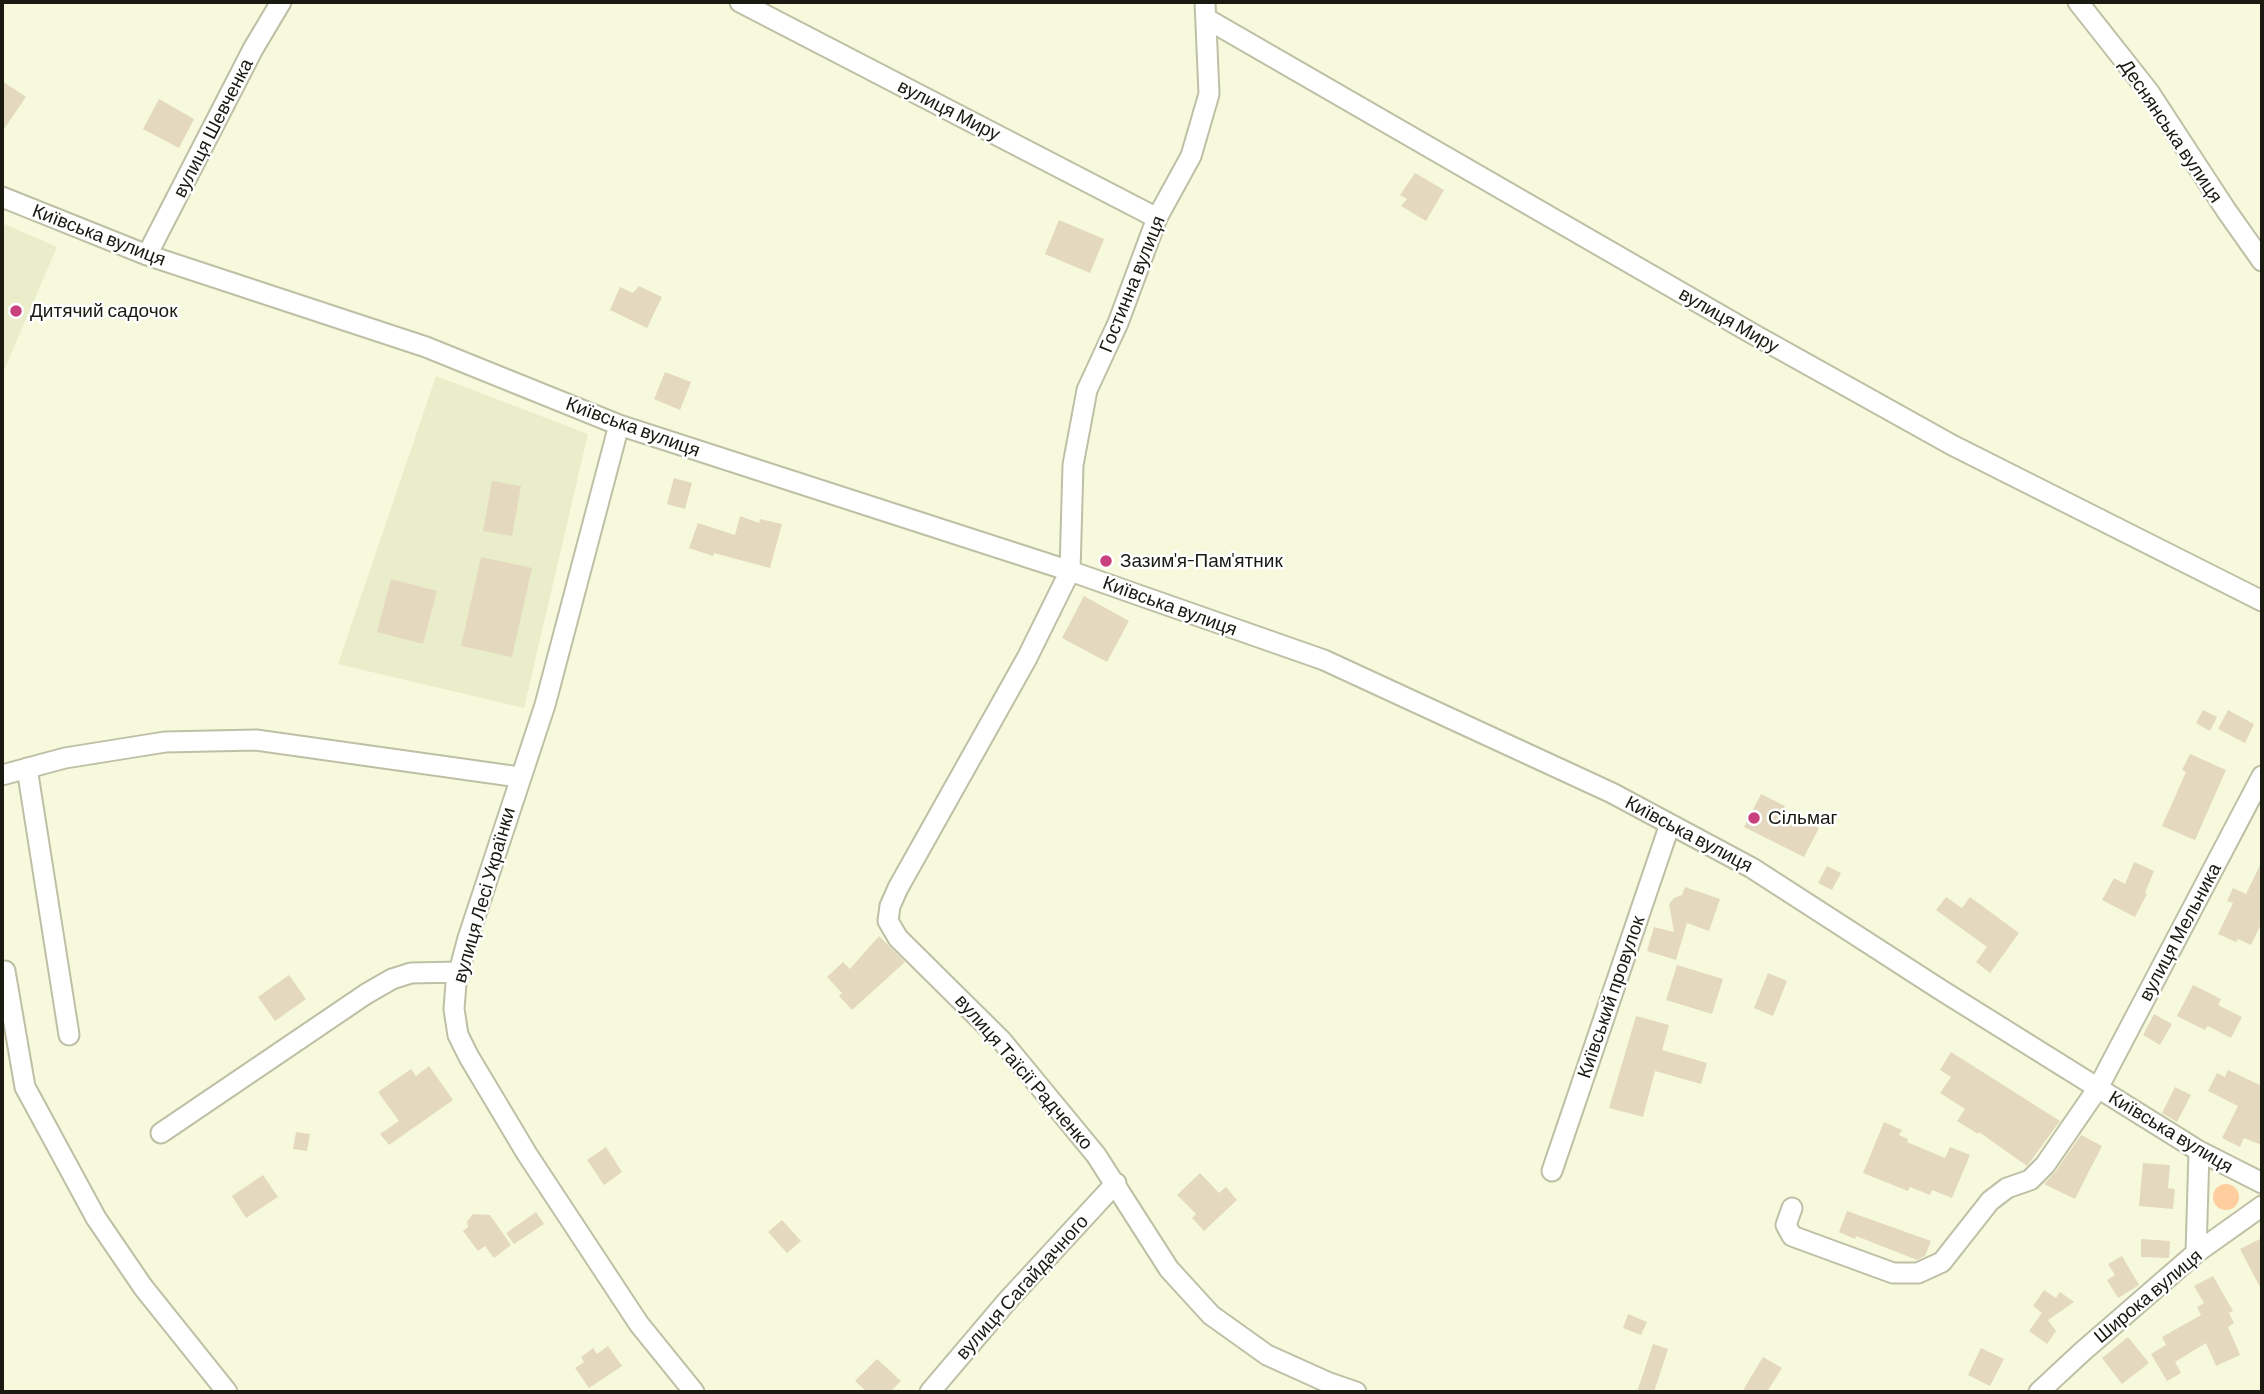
<!DOCTYPE html>
<html>
<head>
<meta charset="utf-8">
<style>
	body { margin:0 }
	#map { position:relative; width:2264px; height:1394px; overflow:hidden; background:#f6f9dc; font-family:Barlow,sans-serif }
	canvas { display:block }
	.frame { position:absolute; inset:0; border:4px solid #1a1a10; pointer-events:none }
</style>
</head>
<body>
<div id="map">
<canvas width="2264" height="1394"></canvas>
<div class="frame"></div>
</div>
<script>
const ctx = document.querySelector('canvas').getContext('2d');
ctx.lineJoin = 'round';
function fillPath(path, color) { ctx.fillStyle = color; ctx.fill(path, 'evenodd'); }
const poly = rows => new Path2D(rows.map(r => 'M' + r).join(''));
function stroke(path, color, width, dash) { ctx.strokeStyle = color; ctx.lineWidth = width; ctx.lineCap = dash ? 'butt' : 'round'; ctx.setLineDash(dash || []); ctx.stroke(path); }
function drawText(font, color, halo, rows, align = 'center') {
  ctx.font = font + ' Barlow,sans-serif'; ctx.lineWidth = 5; ctx.setLineDash([]); ctx.textBaseline = 'middle'; ctx.strokeStyle = halo; ctx.fillStyle = color; for (const [text, x, y, turn = 0] of rows) {
    ctx.save(); ctx.translate(x, y); ctx.rotate((+turn || 0) * Math.PI / 180); ctx.textAlign = isNaN(turn) ? turn : align; if (halo) ctx.strokeText(text, 0, 0); ctx.fillText(text, 0, 0); ctx.restore();
  }
}
fillPath(poly([
	[2,223,57,247,2,375],
	[436,376,588,434,524,708,338,664]
]), '#eaedc9');
fillPath(poly([
	'2213 1197a13 13 0 1 1 26 0a13 13 0 1 1-26 0Z'
]), '#ffce9e');
fillPath(poly([
	[2,81,26,97,2,132],
	[159,99,194,119,179,148,143,129],
	[1415,173,1444,190,1426,221,1401,206,1407,199,1400,195],
	[1059,220,1104,239,1090,273,1045,254],
	[639,286,662,297,647,328,610,310,620,287,633,293],
	[665,372,691,382,680,410,654,399],
	[674,478,692,483,685,509,667,504],
	[492,481,521,486,512,536,483,531],
	[740,516,759,523,760,519,782,524,770,568,714,553,713,556,689,548,698,523,735,535],
	[481,557,532,568,512,657,461,646],
	[391,579,437,591,423,644,377,632],
	[1084,596,1129,621,1107,662,1062,638],
	[2203,710,2217,717,2210,731,2196,723],
	[2228,710,2254,724,2245,743,2218,729],
	[2190,754,2226,770,2195,840,2162,826,2186,772,2182,770],
	[1761,794,1785,806,1783,810,1819,828,1804,857,1744,827],
	[2262,861,2262,922,2251,945,2238,939,2236,942,2218,934,2233,903,2227,901,2233,888,2246,894],
	[2134,862,2154,871,2145,893,2147,894,2135,917,2102,900,2114,878,2125,884],
	[1827,866,1841,873,1832,890,1818,883],
	[1685,887,1720,899,1709,931,1687,923,1676,960,1647,951,1654,927,1674,932,1669,904,1674,898,1682,895],
	[1946,897,1962,908,1970,897,2019,933,1990,973,1976,962,1987,947,1936,910],
	[879,936,905,962,852,1010,839,996,842,993,827,977,843,962,850,969],
	[1677,965,1723,979,1712,1014,1666,1000],
	[1768,973,1787,981,1773,1016,1754,1008],
	[289,975,306,999,275,1021,258,997],
	[2193,985,2221,999,2218,1005,2242,1017,2231,1038,2208,1026,2205,1030,2177,1016],
	[2154,1014,2172,1024,2160,1045,2143,1035],
	[1636,1016,1669,1025,1662,1050,1707,1063,1701,1084,1655,1071,1643,1117,1609,1108],
	[1951,1052,2060,1121,2027,1166,1979,1132,1978,1134,1957,1121,1965,1109,1940,1093,1951,1077,1940,1070],
	[429,1066,453,1100,389,1145,380,1134,399,1121,378,1092,411,1069,416,1076],
	[2228,1070,2262,1086,2262,1145,2244,1138,2240,1147,2222,1138,2238,1106,2208,1091,2217,1073,2225,1077],
	[2175,1087,2191,1095,2177,1122,2162,1113],
	[1884,1122,1902,1130,1899,1135,1908,1139,1907,1142,1945,1158,1950,1147,1970,1155,1952,1198,1932,1190,1930,1195,1910,1187,1908,1191,1863,1173],
	[296,1132,310,1134,307,1151,293,1149],
	[2081,1135,2102,1146,2075,1199,2044,1184,2055,1172],
	[606,1147,622,1172,604,1185,587,1160],
	[2143,1163,2170,1165,2168,1188,2175,1189,2173,1209,2139,1206],
	[1200,1173,1219,1193,1226,1187,1237,1200,1204,1231,1192,1218,1196,1214,1177,1195],
	[263,1175,278,1197,246,1218,232,1196],
	[1847,1211,1931,1241,1925,1256,1917,1260,1856,1236,1855,1239,1839,1232],
	[536,1212,544,1224,514,1244,506,1233],
	[473,1214,490,1215,511,1245,494,1258,485,1246,478,1251,463,1231,468,1227,467,1222],
	[782,1220,801,1241,787,1253,768,1232],
	[2262,1238,2262,1291,2240,1249],
	[2141,1239,2170,1241,2169,1258,2141,1257],
	[2122,1256,2139,1285,2118,1298,2107,1280,2115,1275,2108,1264],
	[2213,1276,2233,1311,2229,1313,2234,1323,2228,1327,2240,1355,2216,1366,2206,1343,2175,1362,2181,1373,2167,1381,2151,1354,2166,1345,2162,1337,2201,1315,2197,1307,2204,1303,2194,1286],
	[2044,1290,2056,1298,2060,1292,2074,1302,2048,1320,2056,1331,2047,1344,2029,1331,2042,1313,2033,1306],
	[1628,1314,1647,1322,1641,1335,1623,1328],
	[2128,1337,2149,1363,2122,1384,2102,1358],
	[1653,1344,1668,1349,1654,1392,1637,1392],
	[608,1346,622,1366,589,1388,575,1368,584,1362,581,1357,593,1348,597,1354],
	[1981,1348,2004,1359,1990,1386,1968,1375],
	[1763,1357,1782,1368,1767,1392,1742,1392],
	[877,1359,901,1381,890,1392,867,1392,855,1381]
]), '#e4d9be');
const minor = poly([
	[740,2,1157,218],
	[1205,2,1209,94,1191,156,1157,218,1118,323,1087,390,1073,465,1070,571,1027,658,898,888,890,906,888,921,898,938,1002,1041,1096,1155,1169,1269,1211,1315,1267,1355,1327,1382,1356,1392],
	[2078,2,2149,92,2226,210,2262,261],
	[1207,19,1753,334,1952,445,2262,601],
	[2,197,147,255,426,347,619,425,1070,571,1324,660,1612,793,1752,868,1941,990,2098,1088,2199,1151,2262,1183],
	[147,255,253,49,281,2],
	[619,425,545,705,468,938,456,983,454,1009,458,1035,469,1057,527,1154,639,1324,694,1392],
	[27,768,69,1035],
	[2,775,65,758,165,742,256,740,519,777],
	[5,971,25,1087,96,1218,143,1287,227,1392],
	[161,1133,366,994,392,979,411,973,459,972],
	[1552,1171,1670,824],
	[1792,1208,1786,1225,1792,1236,1893,1273,1918,1273,1942,1262,1990,1201,2007,1188,2030,1180,2045,1165,2098,1088,2262,776],
	[2196,1253,2199,1151],
	[930,1392,1008,1300,1116,1183],
	[2039,1392,2082,1352,2196,1253,2262,1206]
]);
stroke(minor, '#bec0a5', 23);
stroke(minor, '#fff', 19);
for (const [x, y, r, color] of [
	[16,311,7,"#c8407d"],
	[1106,561,7,"#c8407d"],
	[1754,818,7,"#c8407d"]
]) { const dot = new Path2D(); dot.arc(x, y, r, 0, 2 * Math.PI); ctx.fillStyle = color; ctx.fill(dot); stroke(dot, '#fff', 2.5); }
drawText('19px', '#1a1a10', '#fff', [
	["вулиця Миру",949,110,27],
	["вулиця Шевченка",213,128,-63],
	["Деснянська вулиця",2171,131,56],
	["Київська вулиця",99,235,21],
	["Гостинна вулиця",1132,284,-68],
	["вулиця Миру",1729,320,30],
	["Київська вулиця",633,427,20],
	["Київська вулиця",1170,606,20],
	["Київська вулиця",1689,834,28],
	["вулиця Лесі Українки",484,895,-74],
	["вулиця Мельника",2180,932,-62],
	["Київський провулок",1611,997,-71],
	["вулиця Таїсії Радченко",1024,1072,49],
	["Київська вулиця",2171,1132,31],
	["вулиця Сагайдачного",1022,1287,-48],
	["Широка вулиця",2148,1296,-40]
]);
drawText('19px', '#1a1a10', '#fff', [
	["Дитячий садочок",30,311],
	["Зазим'я-Пам'ятник",1120,561],
	["Сільмаг",1768,818]
], 'left');
</script>
</body>
</html>
